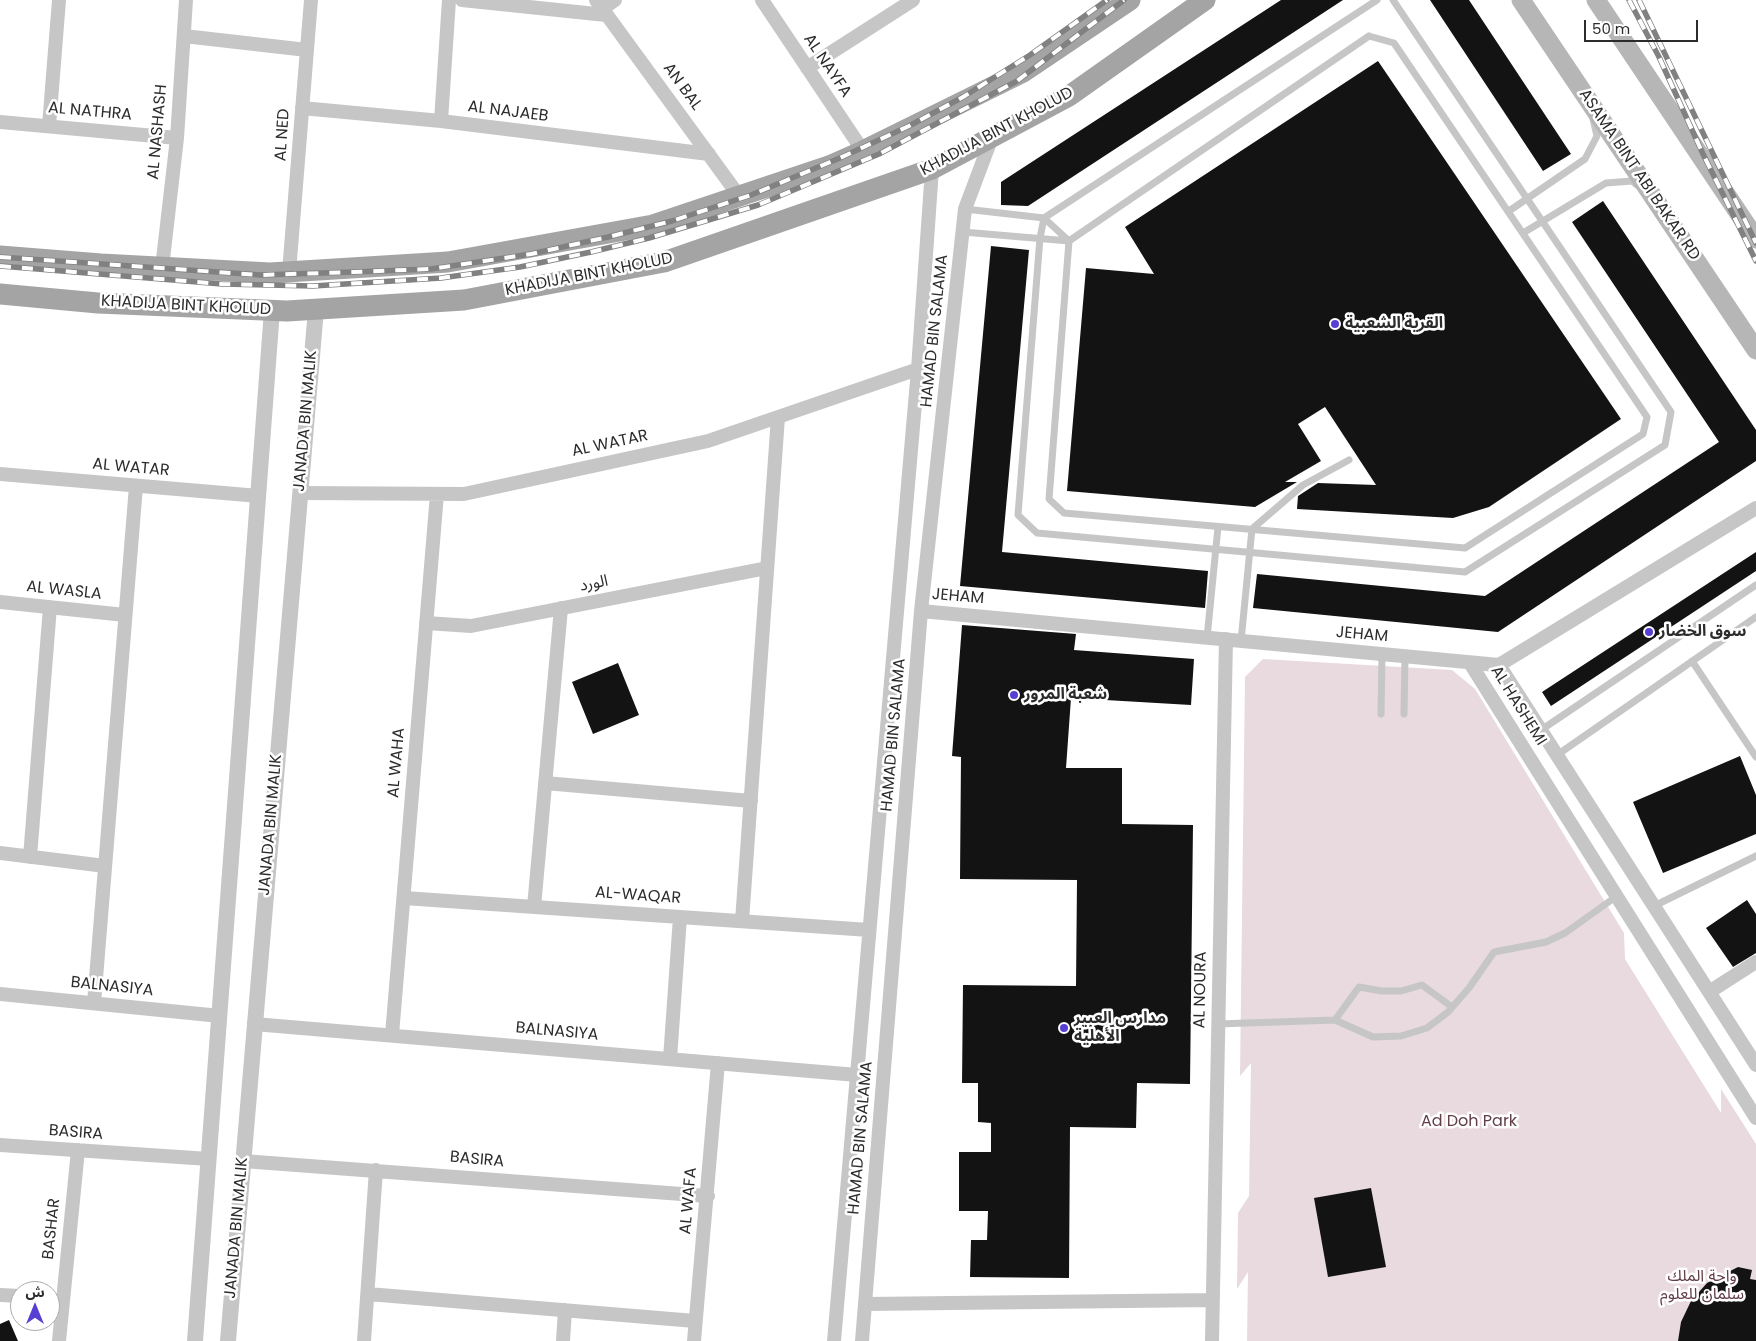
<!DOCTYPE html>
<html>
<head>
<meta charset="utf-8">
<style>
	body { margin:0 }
	#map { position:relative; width:1756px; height:1341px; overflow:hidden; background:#fff; font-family:Poppins,"Noto Sans Arabic",sans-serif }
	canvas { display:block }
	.north { position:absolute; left:10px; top:1281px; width:50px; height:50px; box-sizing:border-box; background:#fff; border:1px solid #ababab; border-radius:50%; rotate:0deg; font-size:14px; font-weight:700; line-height:20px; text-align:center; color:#2c2c2c }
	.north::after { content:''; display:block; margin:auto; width:18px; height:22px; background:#563fd2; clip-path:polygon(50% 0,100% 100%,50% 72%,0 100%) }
	.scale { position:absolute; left:1584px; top:20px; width:114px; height:22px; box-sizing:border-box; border:2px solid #2c2c2c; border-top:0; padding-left:6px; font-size:15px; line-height:18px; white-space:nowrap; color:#2c2c2c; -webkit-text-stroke:4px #fff; paint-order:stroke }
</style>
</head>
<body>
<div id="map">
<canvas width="1756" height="1341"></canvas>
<div class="north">ش</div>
<div class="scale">50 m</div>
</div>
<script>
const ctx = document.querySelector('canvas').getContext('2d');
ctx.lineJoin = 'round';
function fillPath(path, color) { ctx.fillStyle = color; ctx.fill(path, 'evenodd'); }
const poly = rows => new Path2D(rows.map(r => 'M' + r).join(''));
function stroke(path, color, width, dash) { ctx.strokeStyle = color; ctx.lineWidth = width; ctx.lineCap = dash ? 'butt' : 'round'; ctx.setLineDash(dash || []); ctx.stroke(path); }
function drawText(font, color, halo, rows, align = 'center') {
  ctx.font = font + ' Poppins,"Noto Sans Arabic",sans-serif'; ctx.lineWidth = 5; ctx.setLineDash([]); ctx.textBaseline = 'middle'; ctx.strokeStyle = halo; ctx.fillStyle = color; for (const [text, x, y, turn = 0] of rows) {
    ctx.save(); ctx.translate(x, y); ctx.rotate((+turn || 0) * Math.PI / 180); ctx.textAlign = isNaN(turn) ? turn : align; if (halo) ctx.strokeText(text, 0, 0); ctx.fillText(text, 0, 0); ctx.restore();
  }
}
fillPath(poly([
	[1263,659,1452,670,1475,689,1624,933,1625,959,1721,1113,1721,1089,1756,1144,1756,1341,1247,1341,1248,1272,1237,1289,1238,1213,1249,1196,1251,1063,1240,1076,1245,677]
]), '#e8dadf');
fillPath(poly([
	[1281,0,1343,0,1028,206,1001,205,1001,182],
	[1430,0,1469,0,1571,154,1543,171],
	[1378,61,1621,419,1489,507,1453,518,1297,509,1298,496,1318,483,1376,485,1325,407,1298,424,1321,461,1285,482,1297,482,1255,507,1067,491,1086,268,1154,274,1125,227],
	[1603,201,1756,430,1756,461,1498,632,1253,608,1257,574,1485,596,1719,442,1572,222],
	[991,246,1029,250,1002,552,1208,571,1205,608,960,586],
	[1756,552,1756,571,1551,706,1542,692],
	[962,625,1076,634,1074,650,1194,659,1191,705,1071,698,1066,768,1122,768,1122,824,1193,825,1190,1084,1137,1083,1136,1128,1070,1127,1069,1278,970,1277,971,1240,987,1240,988,1211,959,1211,959,1152,991,1152,991,1123,978,1122,978,1083,962,1083,963,985,1076,986,1077,880,960,879,961,757,952,756],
	[618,663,639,715,593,734,572,682],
	[1740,756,1756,795,1756,834,1663,873,1633,802],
	[1747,900,1756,914,1756,953,1733,967,1706,928],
	[1371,1188,1386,1267,1328,1277,1314,1198],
	[1738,1267,1752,1270,1750,1279,1756,1280,1756,1341,1678,1341,1681,1322,1691,1301,1707,1283],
	[9,1320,18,1341,0,1341,0,1324]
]), '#131313');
stroke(poly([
	[1377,0,1044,218,1040,238,1018,515,1037,533,1465,572,1665,445,1671,412,1393,0],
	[1369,36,1394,43,1647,417,1643,434,1465,548,1064,513,1049,499,1069,241,1369,36],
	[965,209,1044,218,1069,241],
	[1509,211,1585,159,1597,136,1593,119],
	[963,232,1069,241],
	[1523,233,1606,183,1632,181,1637,185],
	[1207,638,1218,527],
	[1241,641,1252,529,1303,485,1349,460],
	[1692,661,1756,757],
	[1381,714,1382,654],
	[1404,714,1405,656],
	[1541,730,1756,585],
	[1557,755,1756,617],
	[1654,906,1756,856],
	[1335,1020,1359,987,1382,991,1401,991,1422,985,1452,1007],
	[1218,1024,1335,1020,1373,1037,1401,1036,1427,1028,1448,1012,1469,988,1494,952,1546,942,1565,933,1617,896]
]), '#c6c6c6', 7);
stroke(poly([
	[462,0,606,15],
	[596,0,739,196],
	[762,0,863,151],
	[602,9,615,0],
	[184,36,307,50],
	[807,68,913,0],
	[302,108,441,121,709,154],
	[441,121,449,0],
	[0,122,177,138],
	[49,126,59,0],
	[162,268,177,138,186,0],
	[289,272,311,0],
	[0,474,259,496],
	[300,493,464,494,708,441,918,369],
	[0,602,125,615],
	[921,611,1499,665,1756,508],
	[426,623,471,626,767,568],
	[545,783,751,801],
	[0,853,105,866],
	[30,857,50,607],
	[404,898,869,930],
	[534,907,561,608],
	[742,921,778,417],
	[1709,992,1756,962],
	[0,994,220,1016],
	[94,1003,136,486],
	[254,1024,857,1075],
	[392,1035,437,494],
	[670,1059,680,917],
	[1756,1065,1499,665,1470,663,1756,1118],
	[0,1145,209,1159],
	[243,1161,708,1196],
	[368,1294,695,1321],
	[0,1295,20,1296],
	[865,1304,1213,1300],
	[59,1341,78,1150],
	[364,1341,376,1170],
	[563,1341,565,1310],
	[694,1341,718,1063],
	[834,1341,918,369,932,169],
	[862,1341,921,611,965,209,992,137],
	[1212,1341,1226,639]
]), '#c6c6c6', 14);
stroke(poly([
	[195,1341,272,310],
	[228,1341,316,309]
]), '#c6c6c6', 16);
stroke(poly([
	[1521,0,1756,350],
	[1596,0,1756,239]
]), '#b6b6b6', 19);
stroke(poly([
	[0,256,101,264,270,273,448,262,653,225,829,166,863,151,1023,72,1130,0],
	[0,294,98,303,287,311,464,300,664,262,932,169,1069,96,1205,0]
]), '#a4a4a4', 21);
const rail = poly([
	[1629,0,1659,57,1703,154,1756,261],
	[1639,0,1756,243],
	[0,257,261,275,353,272,431,269,531,254,608,237,672,221,751,195,840,158,909,126,963,97,1030,55,1107,0],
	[0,266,222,284,313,286,441,278,520,267,591,252,649,238,758,205,879,154,1017,81,1124,0]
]);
stroke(rail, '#818181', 5.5);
stroke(rail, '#fff', 4, [11]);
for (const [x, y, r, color] of [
	[1335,324,5,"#563fd2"],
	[1649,632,5,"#563fd2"],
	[1014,695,5,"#563fd2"],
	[1064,1028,5,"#563fd2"]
]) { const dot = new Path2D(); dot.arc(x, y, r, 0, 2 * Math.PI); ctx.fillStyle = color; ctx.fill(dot); stroke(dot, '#fff', 2); }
drawText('16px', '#2c2c2c', '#fff', [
	["AL NAYFA",827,66,56],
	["AN BAL",682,87,54],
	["AL NATHRA",90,112,5],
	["AL NAJAEB",508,112,7],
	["AL NASHASH",158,132,-85],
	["KHADIJA BINT KHOLUD",997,132,-28],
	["AL NED",283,135,-86],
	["ASAMA BINT ABI BAKAR RD",1639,175,56],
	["KHADIJA BINT KHOLUD",589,275,-11],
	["KHADIJA BINT KHOLUD",186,306,3],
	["HAMAD BIN SALAMA",935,331,-84],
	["JANADA BIN MALIK",306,421,-85],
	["AL WATAR",610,444,-12],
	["AL WATAR",131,468,5],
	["الورد",594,584,-11],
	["AL WASLA",64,591,6],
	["JEHAM",958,597,5],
	["JEHAM",1362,635,5],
	["AL HASHEMI",1518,706,58],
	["HAMAD BIN SALAMA",894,735,-85],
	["AL WAHA",397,763,-85],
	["JANADA BIN MALIK",271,825,-85],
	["AL-WAQAR",638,896,4],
	["BALNASIYA",112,987,6],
	["AL NOURA",1201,990,-89],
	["BALNASIYA",557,1032,5],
	["BASIRA",76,1133,4],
	["HAMAD BIN SALAMA",861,1138,-85],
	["BASIRA",477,1160,5],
	["AL WAFA",689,1201,-85],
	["JANADA BIN MALIK",237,1228,-85],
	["BASHAR",52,1229,-84]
]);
drawText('bold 16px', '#2c2c2c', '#fff', [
	["القرية الشعبية",1345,324],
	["سوق الخضار",1659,632],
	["شعبة المرور",1024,695],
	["مدارس العبير",1074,1019],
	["الأهلية",1074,1037]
], 'left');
drawText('16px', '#623e47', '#fff', [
	["Ad Doh Park",1469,1122],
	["واحة الملك",1702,1277],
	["سلمان للعلوم",1702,1295]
]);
</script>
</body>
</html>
